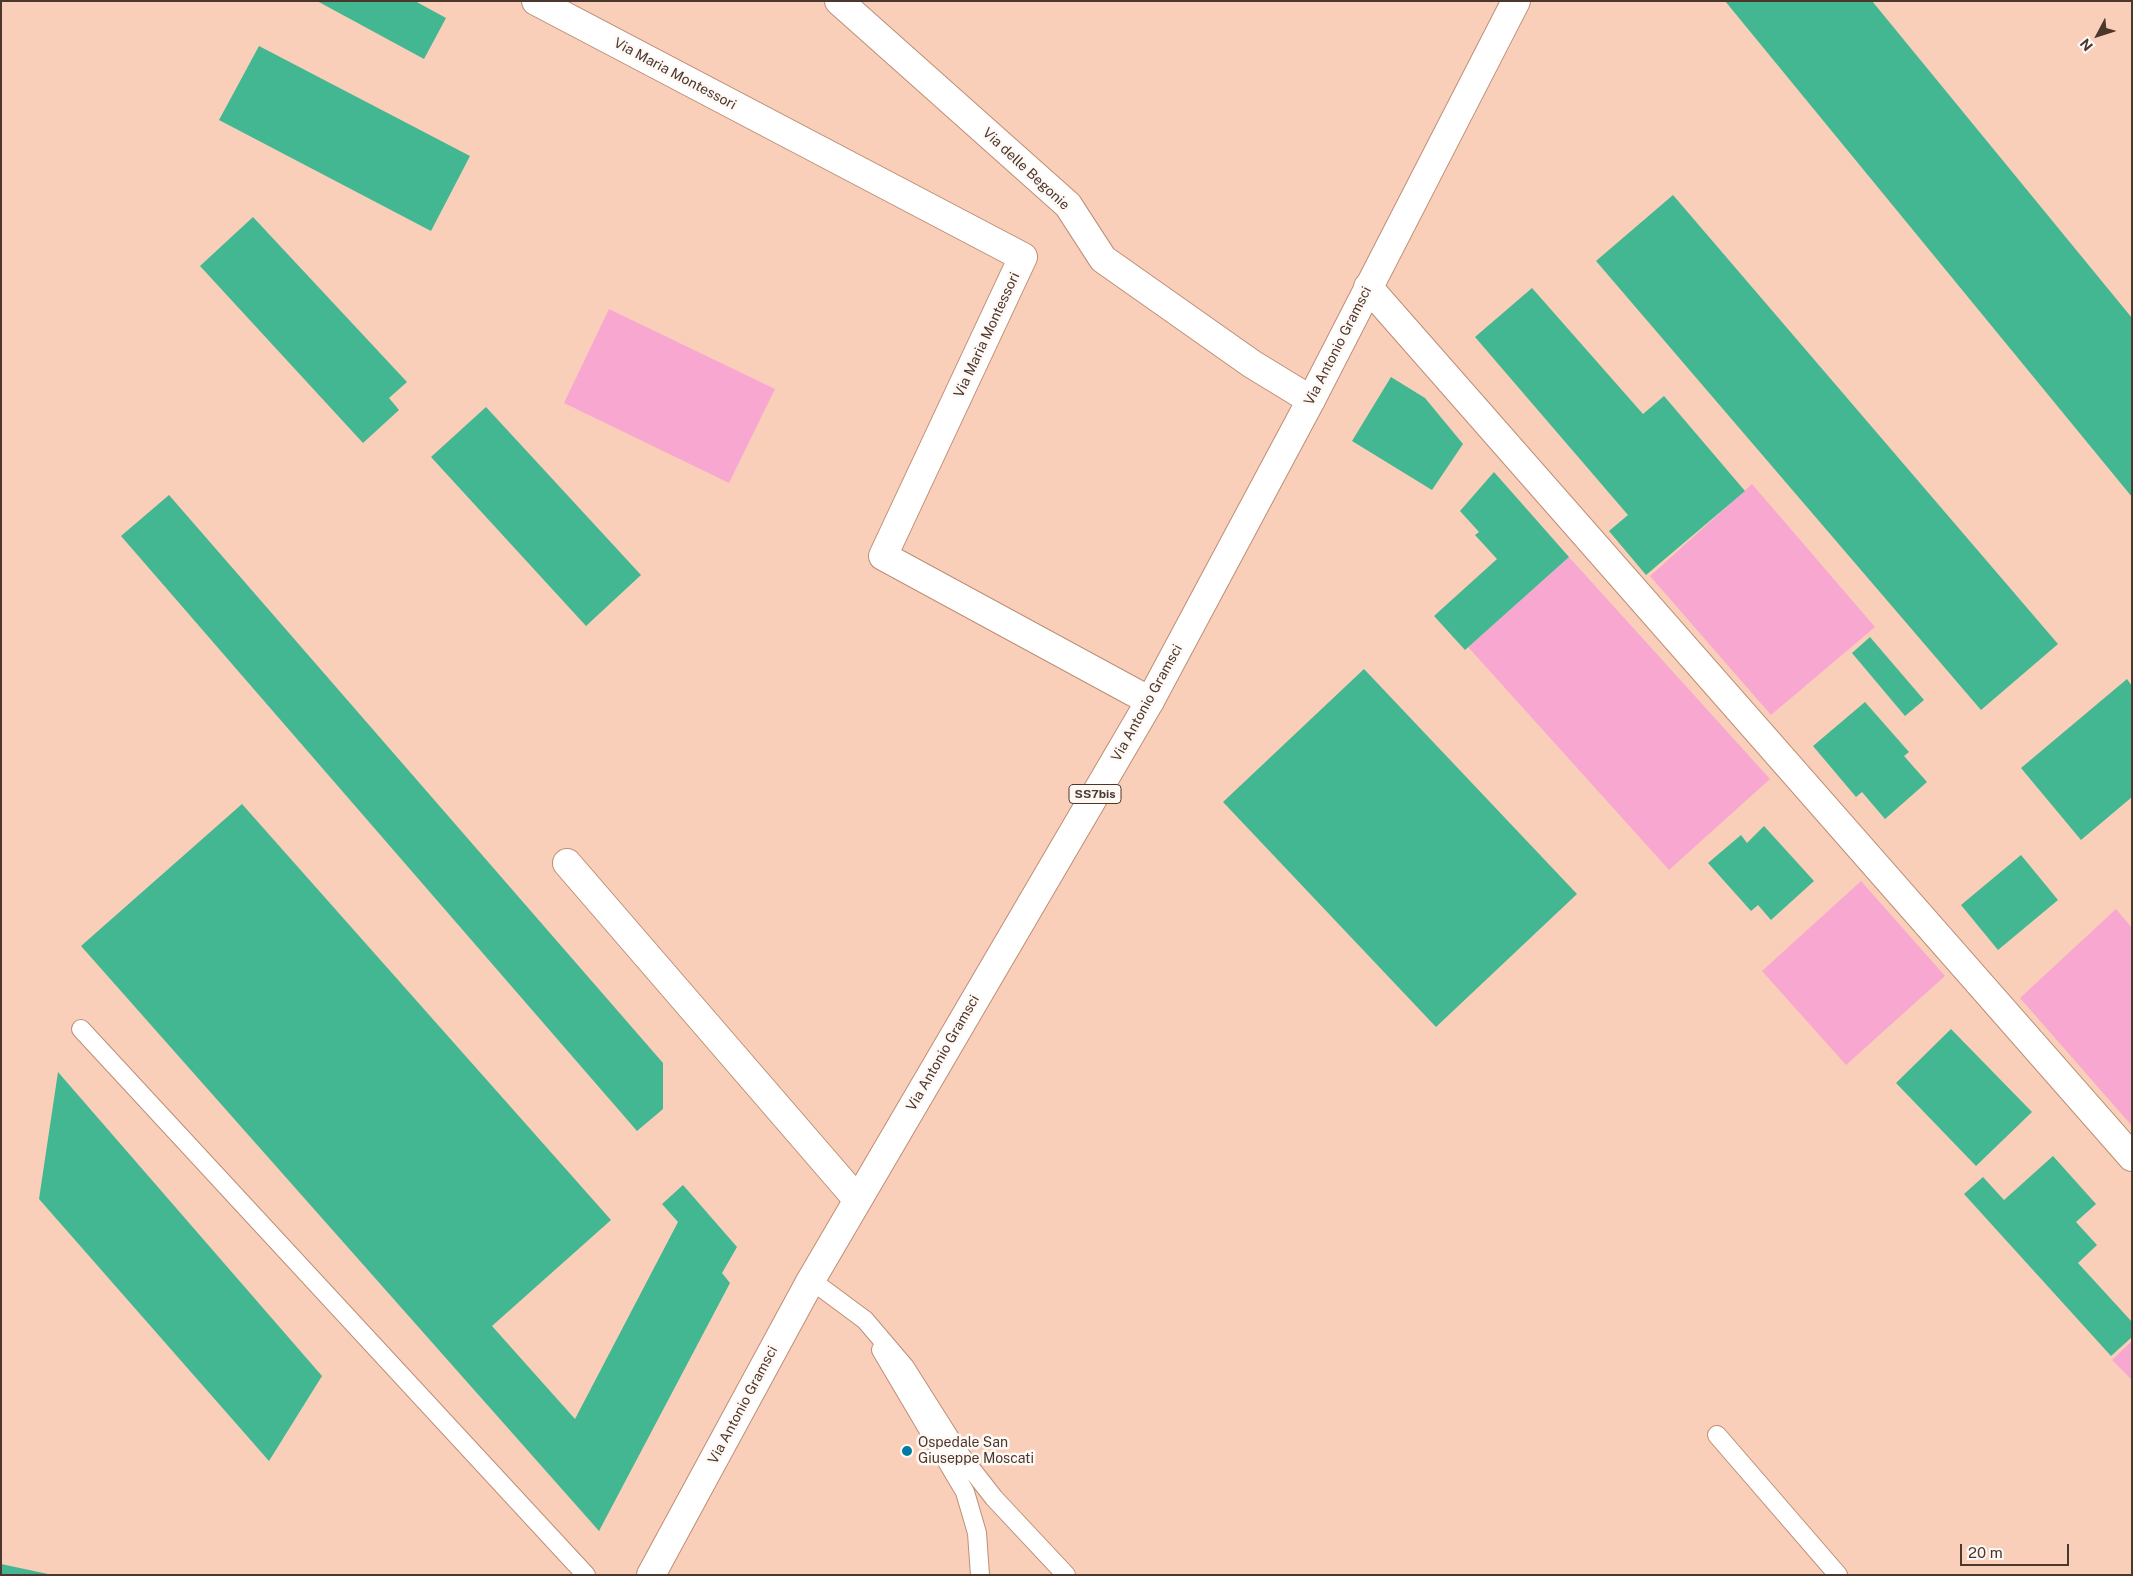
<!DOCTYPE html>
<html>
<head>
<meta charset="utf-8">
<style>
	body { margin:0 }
	#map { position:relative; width:2133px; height:1576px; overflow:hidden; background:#f9cfba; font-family:"Public Sans",sans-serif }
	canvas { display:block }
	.frame { position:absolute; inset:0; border:2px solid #4c372d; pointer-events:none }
	.north { position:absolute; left:2073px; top:10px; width:50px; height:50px; -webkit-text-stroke:4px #fff9f6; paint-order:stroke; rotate:230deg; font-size:14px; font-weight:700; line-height:20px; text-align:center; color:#4c372d }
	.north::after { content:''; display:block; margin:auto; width:18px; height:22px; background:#4c372d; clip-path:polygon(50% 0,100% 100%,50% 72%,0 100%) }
	.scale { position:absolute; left:1960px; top:1544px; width:109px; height:22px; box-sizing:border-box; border:2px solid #4c372d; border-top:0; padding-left:6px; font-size:15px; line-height:18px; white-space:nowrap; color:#4c372d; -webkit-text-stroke:4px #fff9f6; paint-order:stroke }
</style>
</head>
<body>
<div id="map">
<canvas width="2133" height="1576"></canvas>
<div class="frame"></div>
<div class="north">N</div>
<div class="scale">20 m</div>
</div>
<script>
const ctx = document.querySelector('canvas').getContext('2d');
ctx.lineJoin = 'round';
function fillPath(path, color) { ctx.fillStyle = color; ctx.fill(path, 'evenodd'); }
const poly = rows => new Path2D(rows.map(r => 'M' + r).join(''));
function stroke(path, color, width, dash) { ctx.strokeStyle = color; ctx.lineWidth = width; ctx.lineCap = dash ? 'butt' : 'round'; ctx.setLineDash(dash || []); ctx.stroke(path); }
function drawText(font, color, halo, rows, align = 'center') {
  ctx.font = font + ' "Public Sans",sans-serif'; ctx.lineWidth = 5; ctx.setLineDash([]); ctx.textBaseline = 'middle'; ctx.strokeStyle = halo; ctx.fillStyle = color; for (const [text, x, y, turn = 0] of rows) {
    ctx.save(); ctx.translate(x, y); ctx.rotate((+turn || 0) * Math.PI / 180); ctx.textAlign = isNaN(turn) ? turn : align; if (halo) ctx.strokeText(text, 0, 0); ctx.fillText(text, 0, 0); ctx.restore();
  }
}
fillPath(poly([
	[609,309,775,389,729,483,564,403],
	[1752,484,1875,627,1771,715,1650,576],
	[1569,557,1770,779,1669,870,1468,647],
	[1861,881,1945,976,1846,1065,1762,971],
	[2116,909,2132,928,2132,1126,2020,998],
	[2132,1341,2132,1380,2112,1360]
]), '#f8a8d0');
fillPath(poly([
	[317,1,415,1,446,18,424,59],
	[1725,1,1872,1,2132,318,2132,497],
	[259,46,470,156,431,231,219,120],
	[1673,195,2058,644,1981,710,1596,261],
	[253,217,407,382,389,398,399,410,363,443,200,266],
	[1532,288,1643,414,1664,396,1745,491,1646,575,1609,531,1628,515,1475,337],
	[1391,377,1425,398,1463,444,1432,490,1352,441],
	[486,407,641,575,586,626,431,457],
	[1494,472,1569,557,1465,650,1434,616,1497,559,1475,535,1479,532,1460,511],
	[169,495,663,1063,663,1109,637,1131,121,536],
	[1870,637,1924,700,1905,716,1852,653],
	[1364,669,1577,894,1436,1027,1223,802],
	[2127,679,2132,686,2132,797,2081,840,2021,768],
	[1865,702,1909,752,1904,756,1927,782,1885,819,1862,792,1856,797,1813,746],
	[242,804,611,1220,492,1326,575,1419,678,1222,662,1204,683,1185,737,1247,722,1273,730,1283,599,1531,81,946],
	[1764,826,1814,881,1771,920,1758,905,1751,911,1708,863,1741,835,1747,843],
	[2021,855,2058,900,1998,950,1961,905],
	[1951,1029,2032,1112,1976,1166,1896,1083],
	[58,1072,322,1376,269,1461,39,1199],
	[2053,1156,2096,1204,2076,1222,2097,1245,2078,1263,2132,1322,2132,1337,2111,1356,1964,1194,1983,1177,2004,1200],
	[1,1564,48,1574,48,1575,1,1575]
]), '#42b792');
const service = poly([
	[81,1029,586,1575],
	[811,1280,865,1320,905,1367,962,1457,994,1498,1066,1575],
	[881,1350,965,1492,977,1533,980,1575],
	[1717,1435,1838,1575]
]);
const minor = poly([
	[536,1,1023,257,883,556,1150,701],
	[839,1,1068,205,1103,259,1252,364,1311,400],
	[1368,287,2132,1157],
	[567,863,857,1199]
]);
const primary = poly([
	[651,1575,811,1280,1150,701,1311,400,1516,1]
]);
stroke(service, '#be8e75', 20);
stroke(minor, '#be8e75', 30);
stroke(primary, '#be8e75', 30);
stroke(service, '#fff', 18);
stroke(minor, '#fff', 28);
stroke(primary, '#fff', 28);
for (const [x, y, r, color] of [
	[907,1451,6,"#007ca3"]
]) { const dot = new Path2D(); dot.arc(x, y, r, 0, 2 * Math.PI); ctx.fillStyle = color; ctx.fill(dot); stroke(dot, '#fff9f6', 2); }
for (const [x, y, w] of [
	[1095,794,52]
]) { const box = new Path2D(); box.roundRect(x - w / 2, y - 9.5, w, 19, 4); ctx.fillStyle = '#fff9f6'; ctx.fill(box); stroke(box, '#4c372d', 1); }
drawText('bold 12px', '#4c372d', null, [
	["SS7bis",1095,794]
]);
drawText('14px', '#4c372d', '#fff9f6', [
	["Via Maria Montessori",675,74,28],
	["Via delle Begonie",1026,169,43],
	["Via Maria Montessori",987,335,-65],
	["Via Antonio Gramsci",1338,346,-63],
	["Via Antonio Gramsci",1147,703,-61],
	["Via Antonio Gramsci",943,1053,-60],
	["Via Antonio Gramsci",743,1405,-62]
]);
drawText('14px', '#4c372d', '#fff9f6', [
	["Ospedale San",918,1443],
	["Giuseppe Moscati",918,1459]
], 'left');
</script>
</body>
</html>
